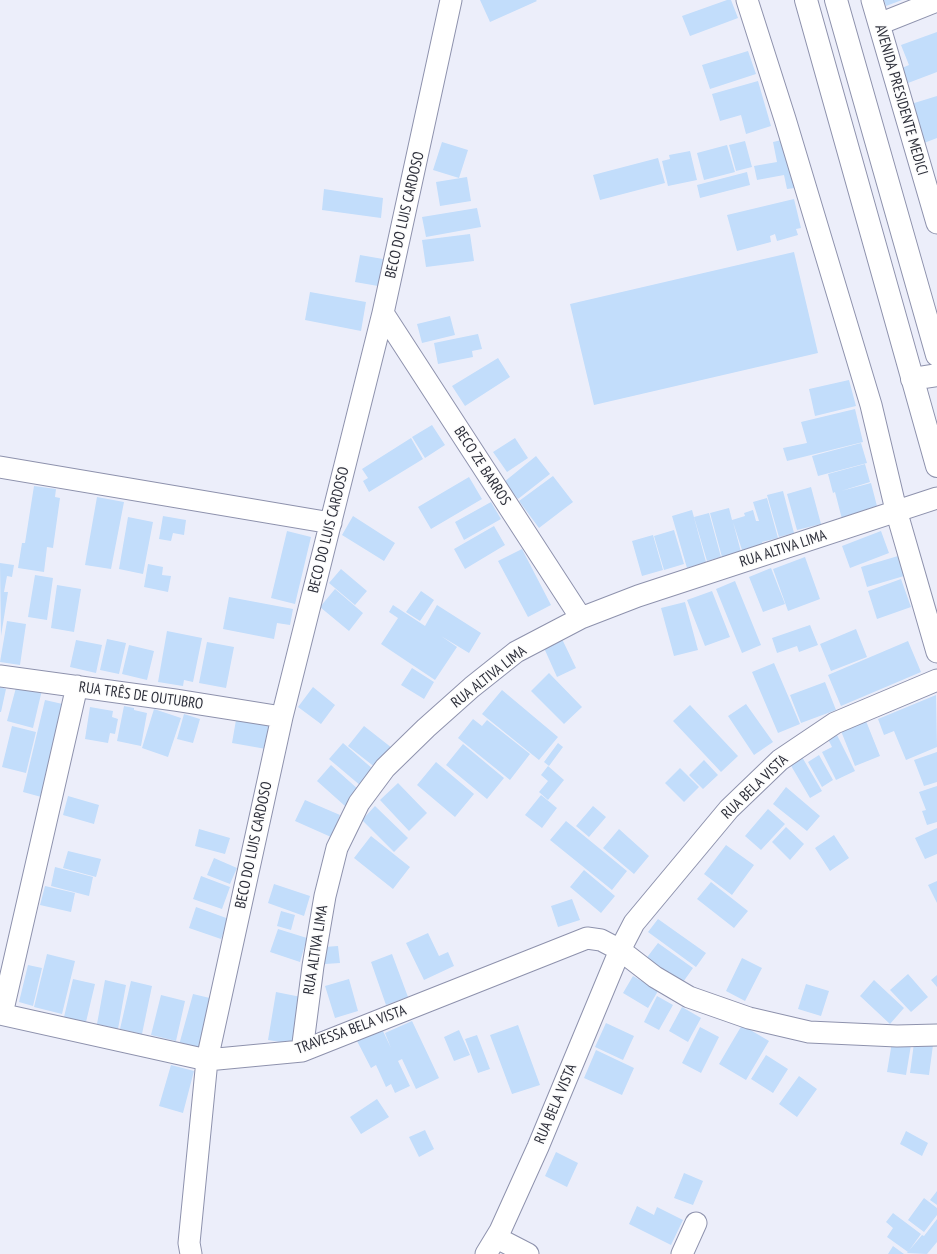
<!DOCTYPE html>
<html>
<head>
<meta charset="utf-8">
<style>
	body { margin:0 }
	canvas { display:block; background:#eceefa }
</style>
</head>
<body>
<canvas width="937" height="1254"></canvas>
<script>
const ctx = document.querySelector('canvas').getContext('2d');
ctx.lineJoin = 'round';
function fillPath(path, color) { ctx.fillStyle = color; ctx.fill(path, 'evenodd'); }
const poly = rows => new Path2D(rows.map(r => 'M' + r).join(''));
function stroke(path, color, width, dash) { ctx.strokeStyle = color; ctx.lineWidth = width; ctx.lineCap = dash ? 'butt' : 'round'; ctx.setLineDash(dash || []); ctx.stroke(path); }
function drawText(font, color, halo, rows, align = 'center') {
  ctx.font = font + ' "PT Sans Narrow",sans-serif'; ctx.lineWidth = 3; ctx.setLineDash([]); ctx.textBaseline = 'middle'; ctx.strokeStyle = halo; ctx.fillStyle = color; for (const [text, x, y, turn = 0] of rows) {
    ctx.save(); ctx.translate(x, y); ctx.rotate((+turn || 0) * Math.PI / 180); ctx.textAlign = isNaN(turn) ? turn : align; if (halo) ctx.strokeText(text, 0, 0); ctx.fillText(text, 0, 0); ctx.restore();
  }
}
fillPath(poly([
	[480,0,536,0,537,1,490,22],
	[727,0,731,0,738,18,690,36,682,16],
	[884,0,902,0,886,6],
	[937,32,937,72,908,83,902,68,909,65,901,45],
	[748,51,756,74,710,89,702,65],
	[758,81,771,126,746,134,741,115,720,121,712,94],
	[937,96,937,138,924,143,911,104],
	[786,139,795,188,787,189,784,175,757,180,754,166,777,162,773,142],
	[745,141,752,167,736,171,729,145],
	[442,142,468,150,459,178,433,170],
	[727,145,735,172,704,180,697,153],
	[690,151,697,180,668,186,662,161,670,159,669,155],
	[658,158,665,183,600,200,593,175],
	[747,172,750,185,700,198,697,185],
	[467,177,471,201,440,206,436,182],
	[324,189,383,198,381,218,322,210],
	[794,199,801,228,796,229,798,235,777,241,775,234,770,236,771,242,737,251,727,215],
	[477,208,481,227,426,237,422,217],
	[470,234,474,261,426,267,422,240],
	[794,252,818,353,594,405,570,304],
	[360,255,383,259,378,286,355,282],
	[310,292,366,302,361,331,305,320],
	[450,316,455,335,422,343,417,324],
	[478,334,482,349,472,351,473,357,438,364,434,343],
	[498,358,510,377,465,406,452,386],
	[849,380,856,406,815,416,809,389],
	[855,409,863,442,787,461,783,448,807,443,801,422],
	[432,425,445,445,425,458,412,437],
	[411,438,423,459,369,492,363,481,368,478,362,469],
	[515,438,528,458,507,472,493,452],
	[861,443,867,463,818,476,812,456],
	[536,456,550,474,518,499,504,482],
	[865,464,870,482,841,491,871,483,878,510,842,519,835,492,833,493,828,474],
	[553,476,573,502,539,528,519,501],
	[469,477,482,499,431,529,418,507],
	[34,486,56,489,55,497,60,498,53,548,47,547,44,572,18,568,22,543,25,543],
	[811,487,821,524,797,530,787,494],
	[783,491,794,533,779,537,767,495],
	[97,497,124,502,111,569,85,565],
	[767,498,778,538,762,542,763,544,742,550,733,522,741,552,722,557,710,513,729,508,732,520,745,516,744,513,753,510,756,521,759,521,753,502],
	[491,502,501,519,464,540,455,522],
	[692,510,706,562,687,568,672,516],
	[709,513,721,557,707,561,694,517],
	[163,516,186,520,184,535,173,533,171,541,159,539],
	[353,516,395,543,384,561,342,535],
	[128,517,153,522,143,574,119,569],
	[494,526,505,545,465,569,454,549],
	[674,530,684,564,664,570,654,536],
	[287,531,311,537,295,604,271,598],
	[881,531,889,553,850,568,842,546],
	[653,535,663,570,642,576,632,541],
	[522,549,551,605,528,617,498,561],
	[898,556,904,576,867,587,861,567],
	[805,557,820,599,788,611,773,569],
	[0,563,14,565,12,577,7,576,4,592,8,592,1,636],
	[148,564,163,567,162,575,171,576,168,592,144,587],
	[771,568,785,604,763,612,749,577],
	[341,569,367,591,355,605,329,583],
	[35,575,53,578,47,620,28,617],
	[901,579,911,607,877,619,868,591],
	[735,581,761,645,742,653,716,589],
	[57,585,81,589,74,632,51,628],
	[335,589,363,613,349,631,320,607],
	[421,591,434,600,420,621,406,612],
	[712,591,730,637,705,646,687,600],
	[229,597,293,609,290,625,277,623,274,639,223,629],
	[685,602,698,650,674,656,661,608],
	[393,605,425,626,437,605,481,633,469,653,441,636,457,647,435,680,381,644,398,618,389,612],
	[7,621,26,624,20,665,0,662],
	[810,625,818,645,799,652,797,646,777,653,772,638],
	[856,629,867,657,831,671,820,644],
	[167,631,202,638,193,682,184,680,183,686,158,682],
	[107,639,126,643,119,674,100,670],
	[562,639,576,668,557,677,544,648],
	[76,640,102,645,96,673,70,667],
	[908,641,921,672,841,706,828,675],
	[207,642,234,647,226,688,199,683],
	[129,645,154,651,147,680,122,674],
	[774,663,800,724,778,733,752,672],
	[412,668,434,682,424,699,401,685],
	[549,673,582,707,564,724,531,691],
	[825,682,836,710,801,723,790,695],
	[17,684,42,690,33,728,7,721],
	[0,687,6,689,1,712,0,712],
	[313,687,335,705,321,724,298,707],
	[502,690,558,737,539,760,482,714],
	[936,695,937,747,906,760,894,731,884,735,878,719],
	[45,700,67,705,45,798,23,792],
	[746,704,773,742,754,755,728,716],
	[690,705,738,756,721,772,673,721],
	[124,706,134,708,134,710,147,713,141,746,117,741],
	[90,707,113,711,112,717,118,719,115,734,110,733,108,743,85,739],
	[154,709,181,718,168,757,142,748],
	[184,714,200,719,193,743,177,739],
	[473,719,482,726,487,720,530,754,510,780,458,738],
	[236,720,270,726,266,749,232,743],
	[866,721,880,756,855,766,841,731],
	[12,726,36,732,26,773,2,767],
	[364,726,392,748,376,768,348,746],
	[837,735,855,771,836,780,822,752,832,747,828,739],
	[343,743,374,770,361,786,329,759],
	[558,743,563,747,549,766,544,762],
	[463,744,504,778,487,799,446,765],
	[937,752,937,782,924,786,914,760],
	[819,755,833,780,822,787,808,762],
	[802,757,822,791,810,798,790,764],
	[704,760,718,775,703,789,689,775],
	[436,762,474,794,455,817,417,785],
	[331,765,359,790,345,806,317,781],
	[548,766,564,780,548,800,539,792,548,781,541,775],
	[680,768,699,787,684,802,665,783],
	[398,783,427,813,409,831,380,800],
	[937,786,937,822,927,825,922,811,926,810,919,792],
	[786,787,820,816,807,831,773,804],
	[541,795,557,808,542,828,525,815],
	[68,796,99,805,94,824,63,815],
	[305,800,340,815,331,837,295,821],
	[375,806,408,838,394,852,362,820],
	[593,806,606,817,589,837,576,826],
	[768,809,785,824,761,850,745,836],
	[566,821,627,871,612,890,550,840],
	[786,827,804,844,790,860,772,842],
	[937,828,937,854,925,859,915,838],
	[199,829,230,838,225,854,195,846],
	[619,829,649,856,634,874,603,848],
	[834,835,849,858,830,871,815,848],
	[371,836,410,867,393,889,354,858],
	[726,845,754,865,732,895,704,874],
	[68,851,101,859,96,877,63,868],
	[214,858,237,868,230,884,207,875],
	[55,867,93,877,89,896,51,886],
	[584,870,615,896,601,913,570,887],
	[201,876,230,887,222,909,193,899],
	[937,881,937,903,928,885],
	[711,882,748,911,734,928,697,899],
	[274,884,310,896,304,916,268,903],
	[45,886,75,893,71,912,40,905],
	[572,899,580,920,558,927,551,906],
	[196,907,229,919,221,939,189,928],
	[281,911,295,915,291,930,277,926],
	[658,919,706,953,696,967,648,932],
	[278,929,307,938,300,962,270,952],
	[428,933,439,956,448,952,454,966,424,980,406,943],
	[658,943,693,968,681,985,645,960],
	[338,946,340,963,325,964,324,947],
	[47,954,75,961,62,1014,34,1007],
	[392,954,408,997,386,1005,371,962],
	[742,958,762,968,745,1001,726,991],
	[28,965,42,968,33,1006,19,1002],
	[908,974,928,997,911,1012,890,990],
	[937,975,937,987,931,980],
	[633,976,658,991,648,1008,623,993],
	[73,979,95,984,86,1022,64,1017],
	[349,979,358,1011,335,1018,325,986],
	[105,980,126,985,118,1029,97,1024],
	[874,980,904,1008,890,1024,860,996],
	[131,981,152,986,142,1034,120,1029],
	[806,984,829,991,821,1016,798,1009],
	[276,992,301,997,292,1044,268,1040],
	[193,994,214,999,200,1050,179,1045],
	[161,995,185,1001,176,1041,151,1035],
	[657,996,673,1005,659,1030,644,1022],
	[682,1007,701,1018,688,1042,669,1031],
	[412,1021,439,1078,416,1089,402,1059,398,1061,410,1086,395,1093,391,1084,386,1087,376,1065,371,1068,357,1041,382,1029,391,1048,385,1033],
	[606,1023,634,1036,623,1060,595,1047],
	[518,1025,540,1085,512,1094,490,1035],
	[742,1025,769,1041,746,1080,719,1064],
	[700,1027,719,1037,701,1073,682,1063],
	[459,1030,470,1055,454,1061,444,1037],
	[477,1035,490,1069,478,1073,465,1039],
	[892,1042,911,1045,906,1075,887,1072],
	[914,1043,933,1045,929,1075,910,1073],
	[596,1050,634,1068,622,1095,584,1078],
	[766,1055,788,1069,773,1093,751,1079],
	[171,1065,194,1071,183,1113,159,1106],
	[799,1076,817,1089,797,1117,779,1104],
	[377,1099,389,1117,361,1134,350,1117],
	[425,1130,434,1149,419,1157,409,1137],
	[906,1131,928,1143,922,1156,900,1144],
	[556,1152,578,1163,567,1187,545,1176],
	[684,1173,703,1181,693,1205,674,1198],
	[937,1191,937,1205,930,1200],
	[924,1198,937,1208,937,1215,924,1232,908,1220],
	[637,1206,654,1215,657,1207,683,1220,671,1245,629,1224],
	[893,1213,921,1234,908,1252,887,1237,893,1228,886,1222],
	[937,1219,937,1242,927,1254,907,1253,922,1235,924,1236],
	[893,1246,904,1254,888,1254]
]), '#c2ddfb');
const street = poly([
	[747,0,785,119,871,405,896,510,937,652],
	[872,0,937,223],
	[879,24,937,1],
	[383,313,581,618],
	[0,467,331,523],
	[0,676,175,700,282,717],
	[0,1014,207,1060,302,1051,587,938,601,940,620,950,655,977,689,997,749,1018,809,1032,897,1036,937,1035],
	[2,1014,77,686],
	[302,1051,313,966,325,896,337,848,359,803,385,768,426,728,472,687,516,652,581,618,638,596,937,498],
	[497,1238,528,1254],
	[191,1254,189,1243,207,1060,282,717,383,313,451,0],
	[486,1254,500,1231,538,1147,620,950,634,923,729,809,780,760,835,723,937,680],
	[682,1254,696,1223]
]);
const primary = poly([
	[806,0,937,466],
	[836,0,937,355],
	[912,379,937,375]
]);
stroke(street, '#8e92ad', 23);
stroke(primary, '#8e92ad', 24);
stroke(street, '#fff', 21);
stroke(primary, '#fff', 22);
drawText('15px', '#2d2f3a', '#fcfcfc', [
	["AVENIDA PRESIDENTE MEDICI",901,100,74],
	["BECO DO LUIS CARDOSO",405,215,-77],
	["BECO ZE BARROS",482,466,57],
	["BECO DO LUIS CARDOSO",329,530,-76],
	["RUA ALTIVA LIMA",783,549,-18],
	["RUA ALTIVA LIMA",489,677,-38],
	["RUA TRÊS DE OUTUBRO",141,696,8],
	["RUA BELA VISTA",755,787,-44],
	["BECO DO LUIS CARDOSO",254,845,-78],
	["RUA ALTIVA LIMA",316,950,-81],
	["TRAVESSA BELA VISTA",351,1030,-20],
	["RUA BELA VISTA",556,1104,-67]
]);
</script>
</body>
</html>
